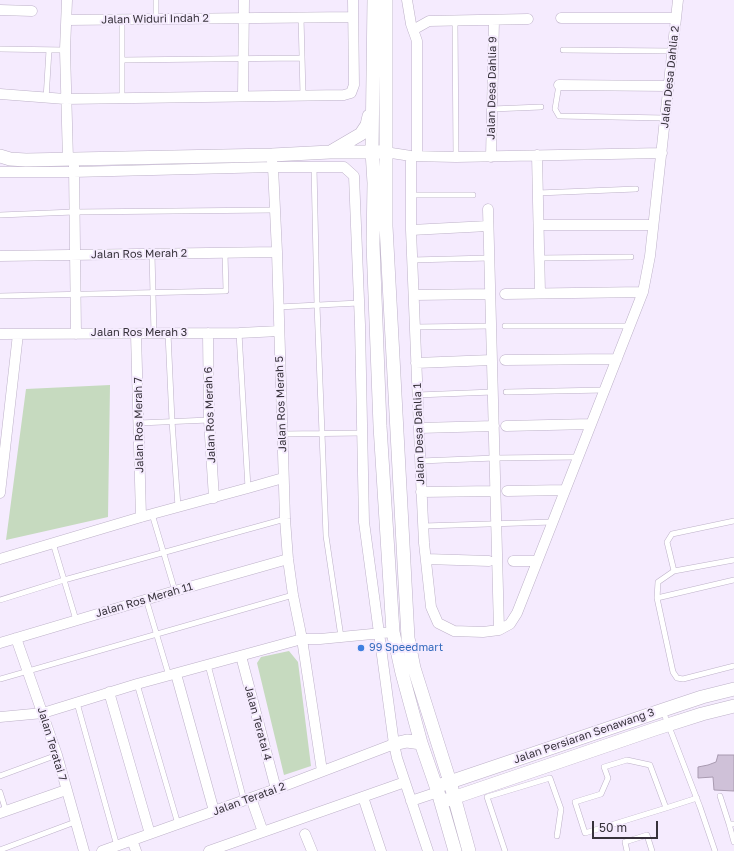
<!DOCTYPE html>
<html>
<head>
<meta charset="utf-8">
<style>
	body { margin:0 }
	#map { position:relative; width:734px; height:851px; overflow:hidden; background:#f5ebfe; font-family:"Golos Text",sans-serif }
	canvas { display:block }
	.scale { position:absolute; left:592px; top:821px; width:66px; height:18px; box-sizing:border-box; border:2px solid #37323b; border-top:0; padding-left:5px; font-size:12px; line-height:14px; white-space:nowrap; color:#37323b; -webkit-text-stroke:3px #f5ebfe; paint-order:stroke }
</style>
</head>
<body>
<div id="map">
<canvas width="734" height="851"></canvas>
<div class="scale">50 m</div>
</div>
<script>
const ctx = document.querySelector('canvas').getContext('2d');
ctx.lineJoin = 'round';
function fillPath(path, color) { ctx.fillStyle = color; ctx.fill(path, 'evenodd'); }
const poly = rows => new Path2D(rows.map(r => 'M' + r).join(''));
function stroke(path, color, width, dash) { ctx.strokeStyle = color; ctx.lineWidth = width; ctx.lineCap = dash ? 'butt' : 'round'; ctx.setLineDash(dash || []); ctx.stroke(path); }
function drawText(font, color, halo, rows, align = 'center') {
  ctx.font = font + ' "Golos Text",sans-serif'; ctx.lineWidth = 4; ctx.setLineDash([]); ctx.textBaseline = 'middle'; ctx.strokeStyle = halo; ctx.fillStyle = color; for (const [text, x, y, turn = 0] of rows) {
    ctx.save(); ctx.translate(x, y); ctx.rotate((+turn || 0) * Math.PI / 180); ctx.textAlign = isNaN(turn) ? turn : align; if (halo) ctx.strokeText(text, 0, 0); ctx.fillText(text, 0, 0); ctx.restore();
  }
}
fillPath(poly([
	[110,385,108,517,6,540,26,389],
	[289,651,298,662,311,766,284,775,257,663,261,657]
]), '#c6dabf');
const building = poly([
	[718,755,734,755,734,791,714,790,713,777,698,778,698,767,708,765,716,762,718,755]
]);
fillPath(building, '#cfc1d8');
stroke(building, '#a89ab0', 1);
const service = poly([
	[301,17,303,95],
	[122,19,122,97],
	[156,19,156,0],
	[455,21,456,157],
	[0,49,65,50],
	[563,50,673,51],
	[122,60,302,58],
	[559,85,555,109,559,116,665,118],
	[46,99,49,50],
	[492,109,541,107],
	[314,167,317,305,326,536,341,637],
	[538,193,636,189],
	[411,195,473,195],
	[0,215,74,212,275,210],
	[152,254,154,334],
	[539,258,631,257],
	[412,260,489,258],
	[0,296,226,291,225,253],
	[278,307,359,303],
	[505,326,630,326],
	[415,327,491,326],
	[168,333,172,421,178,507],
	[239,333,248,488],
	[506,392,605,390],
	[417,395,493,392],
	[139,423,209,420],
	[283,434,362,433],
	[420,461,495,458,578,457],
	[152,514,175,591],
	[423,526,553,522],
	[53,543,76,620],
	[734,560,674,571,658,582,657,598,673,672,677,678,683,679,734,666],
	[674,571,667,542,672,534,734,521],
	[657,598,734,580],
	[146,599,169,676],
	[0,600,64,580,285,519],
	[208,665,244,800],
	[0,679,293,595],
	[137,684,178,824],
	[77,703,117,846],
	[663,711,700,807,715,851],
	[0,776,57,755],
	[0,792,6,811],
	[720,796,729,824,734,824],
	[666,808,650,765,627,760,604,767,608,778,601,794,575,802,585,833,666,808,697,798],
	[729,824,734,842],
	[0,850,75,822],
	[505,851,487,797,550,778,561,809,557,836],
	[627,851,625,842,647,835,652,851]
]);
const minor = poly([
	[67,0,65,50,68,160],
	[407,0,411,24,417,41,417,155],
	[0,10,32,11],
	[561,18,676,18],
	[67,20,353,17],
	[413,30,429,21,528,19],
	[559,85,668,86],
	[0,94,65,99,344,95,351,93,354,85,353,0],
	[243,96,244,0],
	[385,152,411,156,456,157,662,153],
	[537,155,540,293],
	[411,156,411,230,421,479,424,543,431,607,438,623,454,631,483,632,499,630,510,624,517,613,643,292,650,256,678,0],
	[491,157,494,20],
	[272,161,273,167,344,167,354,176,360,325,364,522,394,744,397,758,428,851],
	[74,166,76,334],
	[0,172,73,172,273,167,277,252,285,519,288,559,293,595,302,639,322,771],
	[488,209,499,630],
	[539,225,653,225],
	[411,230,488,226],
	[0,256,277,252],
	[505,294,643,292],
	[414,295,490,294],
	[208,333,209,420,214,498],
	[0,334,239,333,279,331],
	[136,334,141,517],
	[505,360,617,359],
	[416,363,492,360],
	[506,426,591,424],
	[419,428,494,426],
	[507,491,565,490],
	[421,492,495,491],
	[0,493,18,334],
	[0,559,141,517,248,488,283,478],
	[426,559,489,561],
	[513,561,537,561],
	[16,638,57,755,84,851],
	[0,643,175,591,288,559],
	[241,656,276,789],
	[176,674,214,811],
	[109,692,150,834],
	[0,717,43,713,137,684,302,639,320,639,393,632],
	[363,797,381,851],
	[251,798,263,832],
	[411,801,438,792],
	[0,813,66,790],
	[305,834,312,851],
	[132,840,136,851],
	[102,851,276,789,394,744],
	[209,851,405,782]
]);
const tertiary = poly([
	[374,0,372,151,374,183,373,244,380,426,393,632,402,673,421,743,438,792,455,851],
	[386,0,386,226,408,638,414,668,450,782,469,851],
	[332,151,361,134,367,125,369,116],
	[0,156,10,159,26,160,272,155,330,152,379,152],
	[394,744,407,741,421,743],
	[441,785,663,710,702,697,734,689],
	[447,800,655,729,702,714,734,706]
]);
stroke(service, '#bdb1c8', 6);
stroke(minor, '#bdb1c8', 11);
stroke(tertiary, '#bdb1c8', 14);
stroke(service, '#fff', 5);
stroke(minor, '#fff', 10);
stroke(tertiary, '#fff', 13);
for (const [x, y, r, color] of [
	[361,648,4,"#3f7fe0"]
]) { const dot = new Path2D(); dot.arc(x, y, r, 0, 2 * Math.PI); ctx.fillStyle = color; ctx.fill(dot); stroke(dot, '#f5ebfe', 1.5); }
drawText('11px', '#37323b', '#f5ebfe', [
	["Jalan Widuri Indah 2",155,19,-1],
	["Jalan Desa Dahlia 2",670,77,-84],
	["Jalan Desa Dahlia 9",492,88,-89],
	["Jalan Ros Merah 2",139,254,-1],
	["Jalan Ros Merah 3",139,333],
	["Jalan Ros Merah 5",281,404,-92],
	["Jalan Ros Merah 6",210,415,-92],
	["Jalan Ros Merah 7",139,425,-91],
	["Jalan Desa Dahlia 1",419,434,-92],
	["Jalan Ros Merah 11",144,600,-16],
	["Jalan Teratai 4",258,723,75],
	["Jalan Persiaran Senawang 3",584,736,-19],
	["Jalan Teratai 7",52,744,73],
	["Jalan Teratai 2",249,799,-20]
]);
drawText('11px', '#366cbe', '#f5ebfe', [
	["99 Speedmart",369,648]
], 'left');
</script>
</body>
</html>
